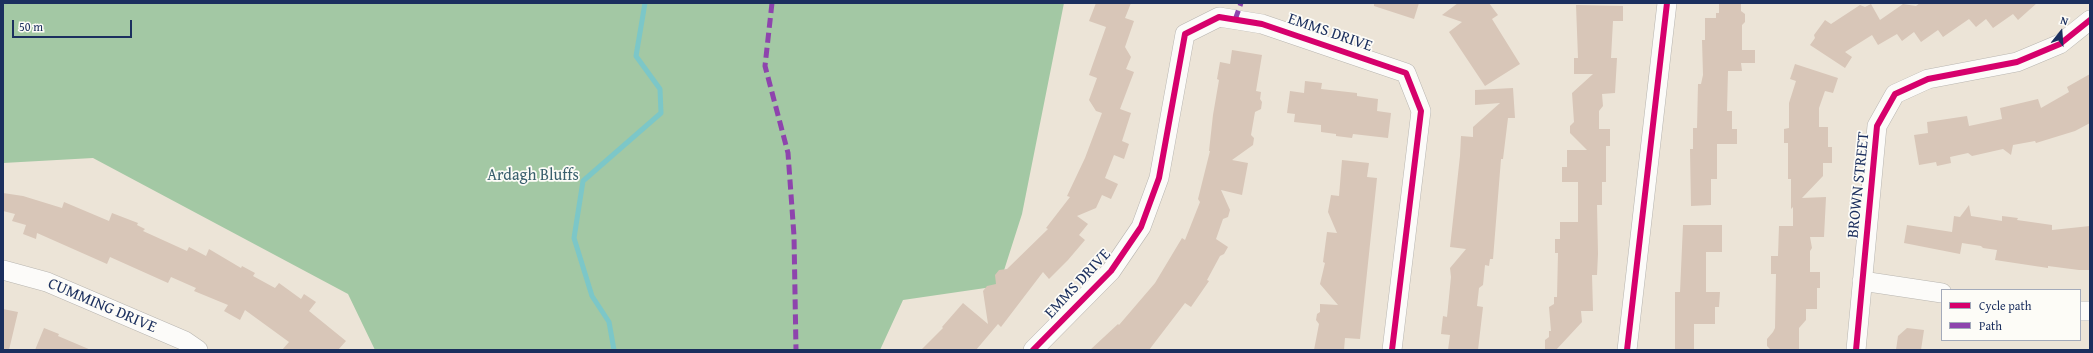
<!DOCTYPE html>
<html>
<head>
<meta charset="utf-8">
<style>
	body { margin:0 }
	#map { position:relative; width:2093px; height:353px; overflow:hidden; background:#ece4d7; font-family:"Gentium Book Plus",serif }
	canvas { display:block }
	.frame { position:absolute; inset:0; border:4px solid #1b2f5e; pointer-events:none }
	.legend { position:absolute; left:1941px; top:289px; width:140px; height:52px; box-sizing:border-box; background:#fdfcf7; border:1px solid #a3aaba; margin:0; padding:5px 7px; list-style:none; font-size:12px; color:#1b2f5e }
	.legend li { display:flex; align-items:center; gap:8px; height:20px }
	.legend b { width:20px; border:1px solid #a3aaba }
	.north { position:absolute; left:2041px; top:12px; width:40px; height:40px; -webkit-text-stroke:3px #fdfcf7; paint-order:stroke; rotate:17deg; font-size:11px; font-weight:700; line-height:16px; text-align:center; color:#1b2f5e }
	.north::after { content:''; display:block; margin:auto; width:14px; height:18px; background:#1b2f5e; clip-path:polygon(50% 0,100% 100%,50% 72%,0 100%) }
	.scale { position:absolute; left:12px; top:20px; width:120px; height:18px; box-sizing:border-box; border:2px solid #1b2f5e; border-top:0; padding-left:5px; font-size:12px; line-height:14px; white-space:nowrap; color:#1b2f5e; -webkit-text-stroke:3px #fdfcf7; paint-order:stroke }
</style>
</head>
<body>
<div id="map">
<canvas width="2093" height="353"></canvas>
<div class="frame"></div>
<ul class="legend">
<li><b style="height:5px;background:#d6006c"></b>Cycle path</li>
<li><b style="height:5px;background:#8e44ad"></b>Path</li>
</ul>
<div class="north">N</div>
<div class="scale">50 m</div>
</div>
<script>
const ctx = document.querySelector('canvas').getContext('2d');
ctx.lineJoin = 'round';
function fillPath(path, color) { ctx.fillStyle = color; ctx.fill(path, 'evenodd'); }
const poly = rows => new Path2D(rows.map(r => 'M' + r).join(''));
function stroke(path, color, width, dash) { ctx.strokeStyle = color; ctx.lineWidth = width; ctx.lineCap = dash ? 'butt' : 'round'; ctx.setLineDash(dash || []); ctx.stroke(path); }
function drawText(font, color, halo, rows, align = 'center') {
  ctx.font = font + ' "Gentium Book Plus",serif'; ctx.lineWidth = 3.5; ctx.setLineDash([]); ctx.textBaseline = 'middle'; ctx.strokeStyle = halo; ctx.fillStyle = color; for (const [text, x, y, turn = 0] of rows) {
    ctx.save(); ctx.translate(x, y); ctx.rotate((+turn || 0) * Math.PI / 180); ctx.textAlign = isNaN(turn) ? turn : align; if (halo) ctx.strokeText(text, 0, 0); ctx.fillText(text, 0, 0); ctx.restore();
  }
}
fillPath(poly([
	[3,3,1064,3,1022,214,999,286,903,300,880,350,375,350,348,294,93,158,3,163]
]), '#a3c8a4');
stroke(poly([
	[614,350,609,322,592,296,574,238,583,181,661,113,660,89,636,56,645,3]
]), '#7cc7c8', 5);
fillPath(poly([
	[1096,3,1131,3,1125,18,1134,21,1125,47,1131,57,1126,69,1134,72,1120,109,1131,113,1122,141,1129,144,1124,159,1114,155,1105,178,1118,184,1111,199,1102,195,1096,208,1077,216,1088,224,1079,235,1085,240,1068,260,1049,279,1043,272,1001,327,998,324,976,350,921,350,943,328,942,327,963,303,988,324,983,291,987,286,996,284,995,275,999,270,1007,269,1048,229,1046,228,1070,197,1067,196,1085,158,1102,113,1096,111,1089,100,1097,78,1089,75,1106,27,1089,21],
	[1374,3,1419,3,1414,19,1374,6],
	[1458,3,1489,3,1498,15,1492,19,1520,64,1485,86,1449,32,1462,22,1442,15],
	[1719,3,1741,3,1741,11,1745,14,1745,22,1742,25,1742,50,1755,50,1755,63,1741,63,1742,71,1728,71,1727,111,1732,111,1732,129,1737,129,1737,144,1717,144,1717,179,1711,179,1711,205,1691,206,1690,149,1693,149,1693,128,1697,128,1698,84,1701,84,1703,75,1702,40,1705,40,1705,18,1716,18,1716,13,1719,13],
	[1920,3,2037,3,2018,20,2013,14,1993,28,1986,19,1976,27,1969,19,1943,37,1938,30,1921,42,1914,32,1902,41,1897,34,1878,45,1872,35,1845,52,1852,57,1845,68,1810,45,1815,38,1814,35,1825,20,1831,24,1860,5,1865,7,1871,4,1880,20,1903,4,1916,6],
	[1576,5,1623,6,1623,21,1613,21,1611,58,1617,58,1615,93,1602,94,1603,106,1599,111,1599,129,1610,129,1610,146,1606,146,1606,182,1602,182,1602,205,1597,205,1598,254,1597,275,1592,275,1593,311,1581,311,1582,322,1556,350,1545,350,1545,340,1549,337,1549,331,1551,331,1549,307,1554,304,1554,297,1557,297,1558,253,1555,253,1555,239,1560,239,1560,222,1578,222,1578,182,1562,182,1562,167,1567,167,1567,150,1587,150,1570,133,1570,126,1574,122,1572,93,1593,74,1574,74,1574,58,1578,58],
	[1232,50,1262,55,1256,91,1261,92,1260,99,1262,102,1261,109,1255,112,1251,135,1254,138,1253,145,1232,160,1248,163,1242,195,1221,190,1230,210,1228,217,1223,219,1216,239,1228,247,1224,254,1220,256,1207,280,1209,281,1191,307,1185,303,1149,350,1090,350,1118,324,1119,325,1155,283,1182,238,1185,240,1200,202,1198,199,1210,151,1209,151,1213,115,1219,80,1217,79,1220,62,1230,64],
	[1795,64,1838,78,1833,93,1825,91,1819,108,1819,127,1828,127,1828,147,1832,147,1832,163,1823,163,1823,176,1802,198,1826,197,1824,237,1810,237,1812,248,1810,251,1810,272,1820,272,1820,288,1817,288,1817,309,1806,309,1806,320,1799,328,1799,350,1771,350,1767,346,1767,339,1773,332,1775,328,1776,274,1771,274,1771,256,1778,256,1779,226,1793,226,1793,207,1791,209,1791,179,1788,179,1788,143,1784,143,1784,129,1789,128,1789,103,1796,81,1790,79],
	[2090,74,2090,123,2075,131,2036,143,2035,141,2013,145,2011,155,2003,149,1972,156,1968,153,1950,157,1951,163,1937,166,1936,162,1919,165,1914,135,1928,133,1927,122,1967,116,1969,126,2002,119,2000,108,2038,99,2041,108,2069,92,2067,87],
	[1305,81,1322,83,1321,89,1357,93,1357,96,1378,99,1377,111,1391,113,1388,138,1353,134,1352,138,1336,136,1336,134,1321,132,1321,125,1294,122,1295,114,1287,113,1290,91,1304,93],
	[1513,88,1515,118,1508,118,1503,159,1501,159,1493,259,1490,259,1489,266,1485,265,1483,285,1479,288,1477,306,1483,307,1478,350,1448,350,1450,335,1441,334,1443,316,1447,317,1451,277,1450,268,1466,249,1450,247,1460,156,1461,136,1473,137,1473,127,1500,103,1475,105,1475,90],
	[1342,160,1369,163,1367,177,1377,178,1360,339,1345,338,1344,350,1314,350,1319,324,1316,320,1317,314,1320,312,1320,304,1338,305,1320,284,1325,263,1323,262,1327,232,1337,233,1328,212,1331,195,1339,196],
	[3,193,23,196,62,208,64,202,109,221,112,213,138,223,137,225,145,229,143,231,187,251,189,247,206,256,209,249,241,268,242,266,255,273,253,276,275,288,279,283,301,299,304,294,316,302,309,311,346,341,338,350,282,350,289,342,245,310,240,320,224,311,228,305,194,291,196,288,171,277,168,283,110,257,107,264,37,233,36,239,23,234,26,225,12,221,15,214,3,211],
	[1969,205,1971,216,2002,221,2002,216,2018,218,2017,220,2052,225,2052,230,2090,226,2090,270,2079,270,2048,266,2048,268,1995,260,1997,250,1983,248,1981,246,1962,243,1960,254,1904,243,1907,225,1952,232,1954,216,1960,217],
	[1683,225,1722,225,1722,252,1706,252,1706,292,1720,292,1719,307,1715,307,1715,324,1694,324,1694,350,1675,350,1675,292,1680,292],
	[3,309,18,312,9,350,3,350],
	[44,328,59,334,58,336,91,350,35,350],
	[1907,328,1924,330,1921,350,1896,350,1898,336]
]), '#d8c6b8');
const minor = poly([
	[3,270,47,282,185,341,198,350],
	[1862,281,1942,293],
	[2080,311,2090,311],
	[1033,350,1111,271,1141,227,1159,178,1185,34,1219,17,1262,24,1406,73,1421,111,1392,350],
	[1627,350,1667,3],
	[1856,350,1877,126,1895,94,1928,79,2017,62,2060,44,2090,20]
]);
stroke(minor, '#b8b5b0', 20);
stroke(minor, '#fcfbf9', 19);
stroke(poly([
	[772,3,765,66,788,153,794,236,796,350],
	[1235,20,1241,3]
]), '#8e44ad', 5, [10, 5]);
stroke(poly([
	[1033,350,1111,271,1141,227,1159,178,1185,34,1219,17,1262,24,1406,73,1421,111,1392,350],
	[1627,350,1667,3],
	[1856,350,1877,126,1895,94,1928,79,2017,62,2060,44,2090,20]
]), '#d6006c', 6);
drawText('16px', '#1b2f5e', '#fdfcf7', [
	["EMMS DRIVE",1330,33,19],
	["BROWN STREET",1859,185,-84],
	["EMMS DRIVE",1078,284,-47],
	["CUMMING DRIVE",102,306,23]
]);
drawText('16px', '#395f6d', '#fdfcf7', [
	["Ardagh Bluffs",533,176]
]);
</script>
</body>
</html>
